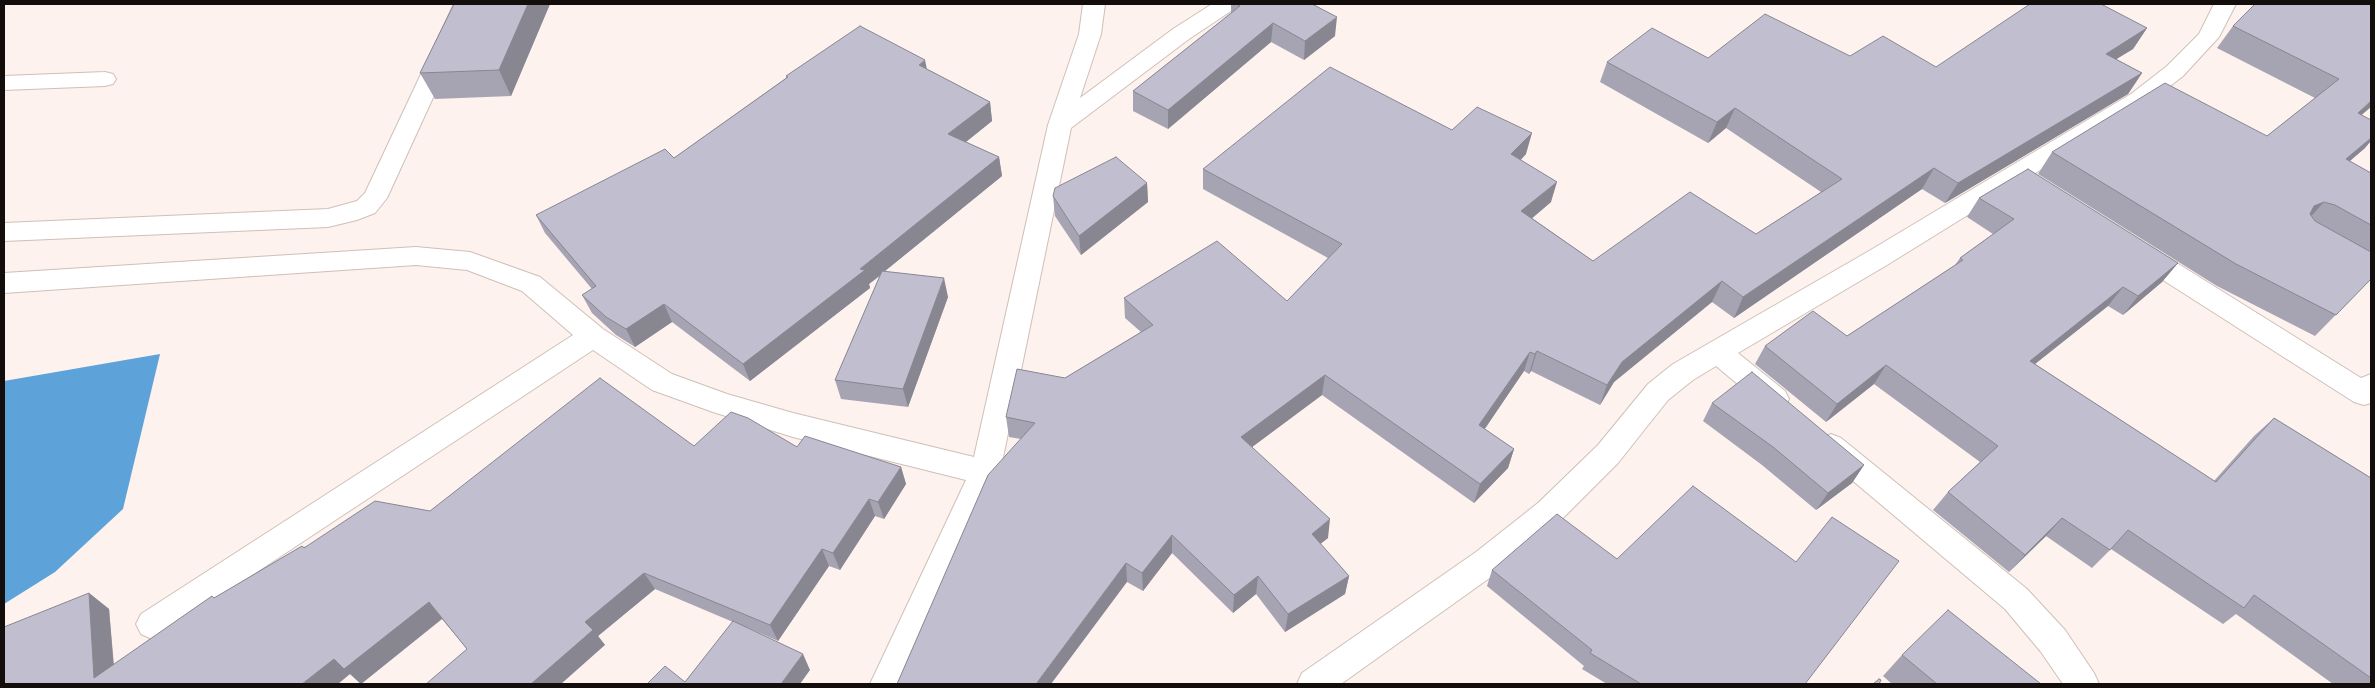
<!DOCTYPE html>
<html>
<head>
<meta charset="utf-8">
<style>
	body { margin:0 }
	#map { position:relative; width:2375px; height:688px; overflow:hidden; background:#fdf2ee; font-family:"Source Serif 4",serif }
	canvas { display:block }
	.frame { position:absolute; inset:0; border:5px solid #130d0b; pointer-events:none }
</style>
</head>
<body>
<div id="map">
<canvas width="2375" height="688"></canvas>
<div class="frame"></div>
</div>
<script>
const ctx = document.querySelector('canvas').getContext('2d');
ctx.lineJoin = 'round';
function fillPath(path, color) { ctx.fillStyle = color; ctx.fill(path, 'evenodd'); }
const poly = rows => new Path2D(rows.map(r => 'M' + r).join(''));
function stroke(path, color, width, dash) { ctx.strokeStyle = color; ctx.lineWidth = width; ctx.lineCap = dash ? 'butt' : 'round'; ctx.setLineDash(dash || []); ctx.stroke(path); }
fillPath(poly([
	[160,354,123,509,55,572,4,604,4,381]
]), '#5da2d9');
const minor = poly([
	[454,4,476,4,387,198,375,213,357,220,328,227,4,241,4,223,328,209,357,201,365,193,454,4],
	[1083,4,1105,4,1101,34,1080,98,1173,29,1212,4,1237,4,1234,9,1189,39,1071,128,1000,472,904,684,870,684,966,480,793,437,713,412,652,390,593,350,163,634,152,639,141,634,136,624,141,614,573,335,522,291,467,270,416,265,4,293,4,273,416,247,470,252,540,277,603,329,672,374,727,394,793,413,974,457,1048,125,1079,34,1083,4],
	[2214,4,2236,4,2219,37,2183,76,2147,104,1887,265,1738,353,1785,391,1789,399,1785,407,1775,410,1765,407,1716,366,1693,380,1668,400,1618,463,1560,521,1498,572,1341,684,1297,684,1302,673,1476,552,1538,503,1598,445,1648,384,1673,364,1869,251,2131,94,2167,66,2199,34,2214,4],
	[105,72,113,74,116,79,113,84,105,86,4,90,4,76,105,72],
	[2139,243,2148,245,2361,378,2371,374,2371,403,2364,405,2354,402,2130,259,2126,252,2130,245,2139,243],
	[1831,434,1841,438,2027,589,2065,630,2094,673,2099,684,2063,684,2041,652,2005,609,1821,454,1816,446,1821,438,1831,434]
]);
stroke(minor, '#cfbfb8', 2);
fillPath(minor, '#fff');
fillPath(poly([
	[454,4,550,4,511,96,435,99,420,73],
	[1231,4,1317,4,1315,6,1335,36,1304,60,1271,42,1168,129,1133,111,1133,91,1231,13],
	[2371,4,2361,115,2365,148,2350,161,2371,173,2371,279,2315,336,2217,286,2038,174,2052,152,2267,136,2315,98,2217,48,2233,26],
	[2147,28,2133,49,2116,59,2142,73,2128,94,1945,203,1922,189,1734,318,1712,302,1614,382,1600,405,1531,371,1529,374,1524,371,1484,429,1514,449,1508,468,1474,503,1322,395,1252,447,1328,538,1320,544,1349,576,1345,594,1285,632,1256,594,1233,613,1172,553,1143,591,1127,582,1021,439,1009,437,1006,417,1065,378,1141,332,1125,318,1124,298,1287,301,1328,258,1203,189,1203,169,1452,130,1526,154,1521,160,1551,202,1532,218,1593,261,1756,234,1821,192,1726,128,1708,143,1600,82,1607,62,1708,58,1850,56,1936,67],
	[927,69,990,102,992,121,966,142,999,157,1002,176,885,271,948,297,908,407,841,399,835,380,880,276,869,284,870,288,750,381,672,322,635,347,616,335,592,313,582,295,592,289,545,233,536,215,674,158,786,78,786,76],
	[1147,183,1148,202,1081,255,1055,216,1053,196],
	[1979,198,2178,263,2162,282,2123,315,2108,306,2035,364,2214,481,2254,436,2274,418,2371,478,2371,684,2333,684,2236,614,2223,624,2111,549,2092,568,2046,536,2009,572,1933,510,1948,492,1980,462,1874,384,1826,422,1755,364,1765,346,1847,336,1955,265,1960,258,1993,234,1967,217],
	[1712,403,1864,465,1852,483,1816,510,1762,465,1703,421],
	[694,446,797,447,901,467,906,484,884,519,875,516,840,570,829,566,778,641,746,627,810,670,685,682,733,622,655,589,598,636,605,645,467,649,442,619,361,684,350,674,4,684,89,593,109,609,114,665,215,598,302,546,304,547,430,511],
	[1617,559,1805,684,1607,684,1582,669,1584,666,1487,586,1492,570],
	[1902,655,2041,684,1892,684,1883,676]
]), '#a6a4b2');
fillPath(poly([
	[528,4,550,4,511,96,499,70],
	[1337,17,1335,36,1304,60,1305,41],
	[1273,23,1271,42,1168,129,1168,110],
	[2147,28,2133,49,2092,74,2106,54],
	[925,60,929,79,919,65],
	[2142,73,2128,94,1945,203,1958,183],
	[2371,101,2371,107,2338,135,2358,113],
	[990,102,992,121,952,153,948,134],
	[1735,108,1726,128,1708,143,1717,122],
	[1532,133,1526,154,1506,174,1511,154],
	[2371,138,2371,141,2365,148,2326,181,2346,159],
	[999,157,1002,176,869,284,870,288,750,381,743,364],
	[1934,168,1922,189,1734,318,1743,297],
	[1557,182,1551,202,1516,232,1521,211],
	[1147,183,1148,202,1081,255,1079,236],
	[2324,202,2304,224,2314,206],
	[2178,263,2162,282,2123,315,2138,296],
	[944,278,948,297,908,407,903,389],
	[1722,281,1712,302,1614,382,1600,405,1607,385,1622,362],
	[2123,287,2108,306,2016,379,2030,361],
	[664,304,672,322,635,347,626,329],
	[1537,351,1531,371,1529,374,1535,354],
	[1530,352,1524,371,1474,445,1479,425],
	[1886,365,1874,384,1826,422,1837,404],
	[1325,375,1322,395,1240,456,1241,437],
	[1514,449,1508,468,1474,503,1480,484],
	[1864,465,1852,483,1816,510,1828,493],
	[901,467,906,484,884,519,878,502],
	[869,499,875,516,840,570,833,553],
	[2062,518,2046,536,2009,572,2025,555],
	[1330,519,1328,538,1309,553,1312,534],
	[1172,535,1172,553,1143,591,1142,573],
	[822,549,829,566,778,641,770,625],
	[1126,563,1127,582,1051,684,1036,684],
	[644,573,655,589,598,636,605,645,561,684,531,684,585,622],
	[1258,576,1256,594,1233,613,1234,595],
	[1349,576,1345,594,1285,632,1288,614],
	[89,593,109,609,115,684,94,678],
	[429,602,443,618,361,684,350,674,338,684,302,684,334,659],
	[803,654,810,670,800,684,781,684]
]), '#878691');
const building = poly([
	[454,4,528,4,499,70,420,73,454,4],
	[1236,4,1312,4,1337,17,1305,41,1273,23,1168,110,1133,91,1240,6,1236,4],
	[2030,4,2101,4,2147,28,2106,54,2142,73,1958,183,1934,168,1743,297,1722,281,1622,362,1607,385,1537,351,1535,354,1530,352,1479,425,1514,449,1480,484,1325,375,1241,437,1330,519,1312,534,1349,576,1288,614,1258,576,1234,595,1172,535,1142,573,1126,563,1036,684,897,684,988,475,1035,423,1006,417,1017,369,1065,378,1153,325,1124,298,1217,241,1287,301,1342,244,1203,169,1330,67,1452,130,1477,107,1532,133,1511,154,1557,182,1521,211,1593,261,1690,192,1756,234,1842,179,1735,108,1717,122,1607,62,1652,28,1708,58,1765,14,1850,56,1883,36,1936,67,2030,4],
	[2255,4,2371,4,2371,101,2358,113,2371,120,2371,138,2346,159,2371,173,2371,225,2335,205,2324,202,2314,206,2310,214,2315,221,2371,252,2371,279,2336,315,2236,264,2052,152,2165,83,2267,136,2339,79,2233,26,2255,4],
	[860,26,925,60,919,65,990,102,948,134,999,157,860,269,865,270,743,364,664,304,626,329,606,317,582,295,596,286,536,215,665,149,674,158,788,77,786,76,860,26],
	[1116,157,1147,183,1079,236,1053,196,1055,188,1116,157],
	[2028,169,2178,263,2138,296,2123,287,2030,361,2216,482,2274,418,2371,478,2371,678,2254,595,2244,608,2128,530,2110,550,2062,518,2025,555,1948,492,1998,446,1886,365,1837,404,1765,346,1813,311,1847,336,1963,260,1960,258,2014,219,1979,198,2028,169],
	[882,271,944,278,903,389,835,380,882,271],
	[1752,372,1864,465,1828,493,1773,447,1712,403,1752,372],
	[600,378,694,446,731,412,748,418,797,447,805,436,901,467,878,502,869,499,833,553,822,549,770,625,644,573,585,622,593,630,531,684,426,684,467,649,429,602,344,669,334,659,302,684,4,684,4,627,89,593,94,678,212,596,214,598,302,546,304,548,375,501,430,511,600,378],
	[1693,486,1796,562,1832,517,1899,561,1805,684,1641,684,1590,653,1592,650,1492,570,1557,514,1617,559,1693,486],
	[1948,610,2041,684,1937,684,1902,655,1948,610],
	[733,621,803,654,781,684,647,684,665,666,685,682,733,621],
	[1879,679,1881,680,1879,684,1873,684,1879,679]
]);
fillPath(building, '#c1bfcf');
stroke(building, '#878691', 1);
</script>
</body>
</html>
